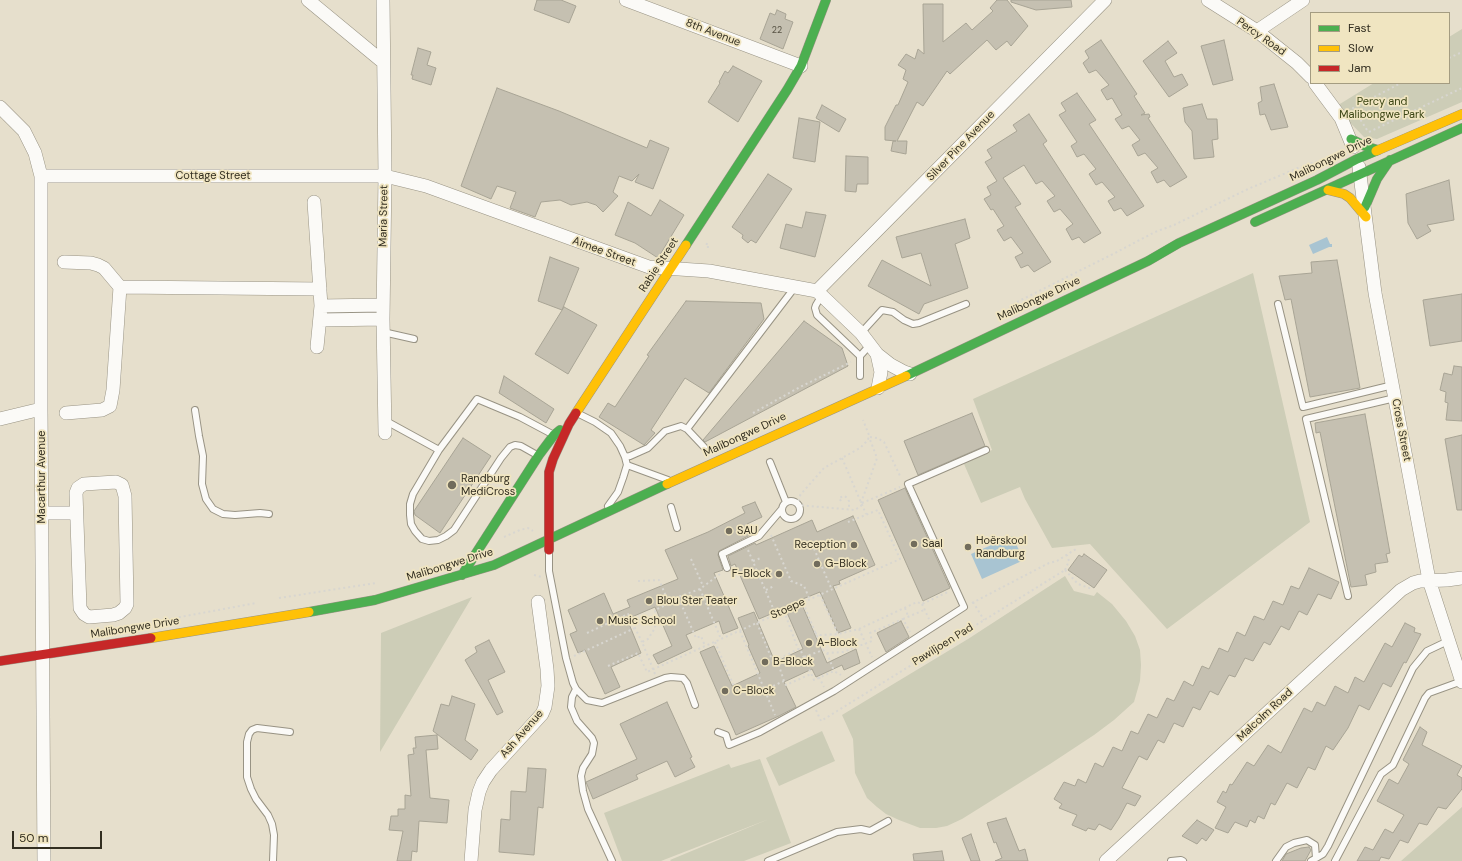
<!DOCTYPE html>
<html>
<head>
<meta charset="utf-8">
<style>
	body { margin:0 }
	#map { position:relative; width:1462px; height:861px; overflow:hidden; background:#e6dfcc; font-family:"DM Sans",sans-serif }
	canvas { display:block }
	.legend { position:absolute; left:1310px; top:12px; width:140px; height:72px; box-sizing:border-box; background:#f0e5c1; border:1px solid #a49c81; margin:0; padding:5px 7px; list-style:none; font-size:12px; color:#322e20 }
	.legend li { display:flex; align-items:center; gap:8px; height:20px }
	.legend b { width:20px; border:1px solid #a49c81 }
	.scale { position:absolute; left:12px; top:831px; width:90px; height:18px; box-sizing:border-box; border:2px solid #322e20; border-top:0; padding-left:5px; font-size:12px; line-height:14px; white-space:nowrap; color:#322e20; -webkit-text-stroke:3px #f0e5c1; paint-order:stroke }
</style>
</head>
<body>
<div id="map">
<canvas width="1462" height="861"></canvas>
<ul class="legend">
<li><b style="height:5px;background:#4caf50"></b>Fast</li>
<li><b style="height:5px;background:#ffc107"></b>Slow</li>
<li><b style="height:5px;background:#c62828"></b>Jam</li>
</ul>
<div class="scale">50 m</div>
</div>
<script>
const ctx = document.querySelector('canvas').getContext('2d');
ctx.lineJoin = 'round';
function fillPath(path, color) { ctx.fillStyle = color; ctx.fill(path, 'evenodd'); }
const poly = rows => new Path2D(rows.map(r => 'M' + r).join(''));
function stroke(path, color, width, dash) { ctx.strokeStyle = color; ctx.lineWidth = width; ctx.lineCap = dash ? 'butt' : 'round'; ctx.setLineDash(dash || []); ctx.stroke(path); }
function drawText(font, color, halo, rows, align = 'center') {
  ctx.font = font + ' "DM Sans",sans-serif'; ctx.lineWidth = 3.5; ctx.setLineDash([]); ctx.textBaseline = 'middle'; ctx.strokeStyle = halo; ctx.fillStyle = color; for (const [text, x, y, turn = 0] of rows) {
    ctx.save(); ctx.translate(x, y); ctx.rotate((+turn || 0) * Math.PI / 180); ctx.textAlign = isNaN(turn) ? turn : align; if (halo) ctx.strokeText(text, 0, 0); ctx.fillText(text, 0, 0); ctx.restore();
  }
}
fillPath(poly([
	[1462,29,1462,102,1377,139,1364,137,1335,107,1374,83,1449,83,1449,37],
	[1253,273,1310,522,1167,629,1090,544,1052,548,1025,499,1020,487,981,503,964,464,992,450,973,399],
	[1065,576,1074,591,1094,596,1097,592,1112,604,1126,621,1135,636,1140,650,1141,665,1140,681,1134,702,1114,720,1094,735,1050,764,962,819,947,826,936,828,920,828,899,820,886,814,877,807,867,798,855,773,853,739,842,715,968,639],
	[472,597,380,752,381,633],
	[822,731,835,761,779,786,766,758],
	[760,759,791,843,744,861,671,861,670,860,769,819,661,861,622,861,604,813,729,764,731,768],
	[1462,807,1462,861,1401,861]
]), '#cdcdb7');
fillPath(poly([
	[1327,237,1330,244,1332,244,1332,247,1329,247,1313,254,1309,245],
	[1012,536,1024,560,982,579,971,554]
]), '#a8c4d2');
const building = poly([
	[537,0,561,0,576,6,569,23,534,10,537,0],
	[997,0,1007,0,1028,26,1011,46,1007,41,996,50,987,40,950,74,947,71,923,106,917,102,897,141,907,141,906,154,891,151,893,141,896,141,885,140,885,127,896,105,898,105,908,82,903,79,906,70,898,65,906,54,915,59,918,49,924,54,923,4,943,4,943,42,966,23,972,30,993,11,990,8,997,0],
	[1011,0,1071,0,1072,7,1036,10,1011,2,1011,0],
	[777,10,786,14,785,19,793,22,783,49,760,39,770,13,775,15,777,10],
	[1101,40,1137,94,1134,96,1145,113,1141,115,1149,114,1150,117,1148,118,1187,177,1170,187,1164,180,1157,183,1151,172,1158,168,1145,153,1138,156,1132,145,1140,140,1129,126,1122,129,1115,119,1122,115,1112,98,1107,100,1101,90,1109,85,1096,70,1089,73,1083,63,1089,58,1085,51,1101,40],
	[1224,40,1233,80,1213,85,1201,46,1224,40],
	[1168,41,1177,53,1165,61,1174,77,1182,74,1188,85,1169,97,1143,61,1168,41],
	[418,48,431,52,427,65,436,68,431,85,412,79,413,75,411,75,418,48],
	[733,66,762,81,738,122,708,102,720,83,719,82,725,71,728,73,733,66],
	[1274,84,1288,127,1271,130,1265,114,1260,115,1258,103,1262,101,1260,87,1274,84],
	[497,88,559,111,647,148,650,140,669,148,653,189,635,182,639,174,632,181,619,176,613,192,618,196,603,212,596,205,587,202,571,205,560,200,541,202,535,217,510,208,516,192,497,186,491,199,461,186,497,88],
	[1077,93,1096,120,1089,124,1144,206,1127,216,1121,208,1114,211,1108,201,1115,197,1102,182,1096,185,1089,174,1096,169,1084,154,1077,157,1071,146,1077,142,1059,115,1066,111,1061,103,1077,93],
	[1202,104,1207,119,1217,119,1218,139,1212,140,1214,157,1194,159,1192,131,1185,122,1183,108,1202,104],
	[822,105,846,119,839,132,816,118,822,105],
	[1029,114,1047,141,1043,144,1101,233,1084,243,1079,237,1072,240,1066,229,1073,224,1060,209,1054,212,1047,201,1055,196,1042,181,1036,184,1024,165,1003,178,1021,204,1015,207,1051,262,1034,272,1028,265,1021,268,1015,257,1023,253,1011,237,1004,241,997,230,1004,226,993,209,991,210,984,199,991,195,987,187,997,181,985,162,992,158,987,150,1017,131,1013,125,1029,114],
	[799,118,820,122,815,162,793,158,799,118],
	[846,156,868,157,868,184,857,184,856,192,845,191,846,156],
	[768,174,792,189,756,243,751,240,748,243,742,238,743,235,732,227,768,174],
	[1449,180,1454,220,1427,225,1431,231,1417,239,1408,223,1406,194,1449,180],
	[660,200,684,215,658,258,635,243,615,235,628,202,651,216,660,200],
	[806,212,826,215,815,257,780,248,786,224,802,228,806,212],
	[965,219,970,238,955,244,968,288,924,304,919,314,868,286,882,260,931,286,921,253,902,258,896,237,965,219],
	[550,257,579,268,562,310,538,301,550,257],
	[1337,260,1360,388,1310,397,1291,299,1285,300,1279,276,1312,273,1311,262,1337,260],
	[1462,294,1462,341,1430,346,1423,300,1462,294],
	[686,301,761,303,764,319,709,393,685,378,651,430,655,433,644,445,599,417,608,403,615,407,649,356,647,355,686,301],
	[564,307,597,325,568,374,535,354,564,307],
	[804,321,842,348,848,366,705,442,703,440,804,321],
	[1454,366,1462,367,1462,421,1446,420,1448,403,1445,402,1446,392,1440,390,1444,373,1452,375,1454,366],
	[504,376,554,409,546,423,499,393,504,376],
	[972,413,985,446,918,475,904,441,972,413],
	[1365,414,1390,553,1386,554,1388,562,1375,564,1376,572,1365,575,1367,585,1351,587,1320,432,1316,433,1315,423,1365,414],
	[1462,435,1462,510,1457,510,1445,439,1462,435],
	[463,438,491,456,440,533,415,515,414,511,463,438],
	[905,488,950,588,923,601,878,500,905,488],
	[755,502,762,517,747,524,752,534,719,551,718,555,723,570,714,573,738,628,723,634,719,621,686,635,692,648,658,664,653,655,672,646,655,607,627,619,641,653,611,667,620,687,605,694,585,650,578,653,570,634,577,631,568,610,604,593,613,614,630,607,627,600,678,579,665,550,708,532,745,513,742,507,755,502],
	[853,516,875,565,839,581,840,584,833,586,851,628,838,633,820,592,800,600,827,663,856,649,860,663,844,670,842,665,816,677,812,669,784,682,796,707,779,716,736,735,700,652,714,646,732,686,760,673,748,646,749,645,738,618,754,612,775,662,803,649,785,608,759,619,735,564,731,566,728,556,755,543,756,545,812,520,817,532,853,516],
	[1084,554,1107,570,1094,588,1068,570,1079,555,1082,557,1084,554],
	[1309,568,1339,582,1331,599,1318,594,1307,615,1299,611,1289,630,1281,626,1270,645,1264,642,1253,661,1245,658,1235,677,1229,675,1218,695,1210,691,1200,710,1193,707,1183,727,1174,723,1164,743,1158,740,1147,760,1139,756,1122,788,1141,796,1135,806,1127,803,1119,818,1111,830,1099,824,1095,830,1088,828,1086,831,1072,825,1077,815,1059,808,1062,804,1054,799,1064,782,1075,786,1078,779,1086,783,1095,763,1103,767,1113,747,1122,751,1131,731,1138,734,1148,714,1157,718,1167,698,1174,701,1184,681,1193,686,1202,666,1209,669,1219,648,1228,652,1237,632,1245,636,1254,616,1264,620,1273,601,1283,605,1291,586,1299,589,1309,568],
	[901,621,909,637,886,652,877,633,901,621],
	[1405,623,1415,628,1414,632,1421,634,1406,663,1404,662,1391,687,1383,683,1369,710,1359,705,1348,728,1333,750,1326,746,1315,770,1308,767,1297,788,1287,783,1275,805,1271,803,1264,819,1258,816,1255,823,1250,820,1247,827,1235,822,1228,833,1215,828,1226,807,1217,802,1223,791,1226,793,1230,784,1232,785,1247,762,1254,766,1268,745,1281,753,1304,708,1312,712,1317,702,1325,706,1335,686,1348,693,1355,677,1364,682,1385,643,1392,647,1405,623],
	[489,640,505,672,488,680,503,712,497,715,465,660,477,652,475,647,489,640],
	[452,696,475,704,465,740,478,750,471,760,433,731,441,704,449,706,452,696],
	[667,702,692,757,690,758,695,767,675,777,667,761,636,775,638,779,593,799,586,782,637,759,620,724,667,702],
	[1420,727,1427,732,1422,745,1462,766,1457,775,1462,778,1462,789,1446,809,1438,807,1427,825,1419,823,1408,843,1400,840,1389,859,1381,857,1379,861,1357,861,1365,847,1373,850,1385,829,1393,833,1404,815,1377,801,1389,779,1398,784,1409,764,1403,760,1420,727],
	[437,735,438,749,426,750,430,798,449,800,447,823,419,821,417,852,412,851,411,861,397,861,403,831,389,830,391,816,398,816,398,809,405,809,405,795,411,796,408,755,414,754,413,748,416,748,415,737,437,735],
	[528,768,546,769,543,808,538,807,534,855,499,852,501,819,510,820,511,791,526,792,528,768],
	[1006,818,1019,851,1025,849,1028,861,995,861,1002,858,996,842,994,843,987,823,1006,818],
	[1197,820,1214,830,1206,841,1202,838,1197,844,1182,836,1197,820],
	[971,834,980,861,971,861,962,838,971,834],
	[1309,847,1311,850,1305,861,1282,861,1286,854,1301,848,1309,847],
	[942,851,944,861,914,861,913,854,942,851]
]);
fillPath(building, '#c5c0b1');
stroke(building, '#a8a495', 1);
const lane = poly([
	[822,295,816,305,815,308,817,315,860,356],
	[1278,304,1303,407,1393,385],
	[383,332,414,339],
	[861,333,882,310,893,312,904,320,913,324,919,323,966,304],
	[860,376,860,356,870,345],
	[195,410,199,436,203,456,202,484,206,499,213,509,223,514,235,515,260,513,269,514],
	[577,413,595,422,611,433,620,446,625,457,627,465,623,478,618,492,608,506],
	[386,421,439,450],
	[687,429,795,287],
	[537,455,521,446,515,445,510,447,501,458,454,530,446,536,438,540,429,541,422,539,415,531,411,524,410,515,410,504,413,494,439,450,477,399,520,417,552,434],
	[625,457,630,456,648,448,665,431,681,426,687,429,704,447],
	[770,462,786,502],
	[627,465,668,480],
	'782 510a9 9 0 1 1 18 0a9 9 0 1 1-18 0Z',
	[671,507,677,528],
	[549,552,549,571,566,658,573,683,576,689,587,700,602,703,665,678,671,677,683,678,687,683,695,705],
	[727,568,722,554,759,536,781,510],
	[1348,596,1306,419,1395,398],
	[576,689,572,697,571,707,577,721,592,738,594,743,592,754,583,768,581,776,583,791,588,809,612,861],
	[718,732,726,735,729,745,760,732,834,691,964,607,908,484,986,450],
	[273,861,274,835,272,824,268,815,256,799,251,789,247,777,247,742,249,734,252,730,257,728,290,732],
	[768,861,837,832,861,829,870,831,888,821],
	[1171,861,1181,860,1183,861],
	[1276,861,1286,847,1294,843,1307,840,1315,845,1316,858],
	[1311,861,1323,854,1328,846,1413,668,1427,651,1448,641],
	[1335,861,1381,774,1393,765,1425,698,1429,693,1462,681]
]);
const street = poly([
	[308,0,383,62],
	[383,0,385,176,383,319,385,433],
	[626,0,801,66],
	[1208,0,1257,31,1297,63,1311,77],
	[1257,31,1303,0],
	[1315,83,1341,118,1353,147],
	[0,107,24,131,35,153,41,176,41,409,44,861],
	[1359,167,1375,293,1429,580,1462,682],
	[41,176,385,176,426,186,649,267,709,271,817,291,861,333,877,354,891,365,904,372,910,374],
	[314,202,321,306,317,347],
	[64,262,91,263,98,265,104,268,120,287,113,390,110,406,102,410,66,413],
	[120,287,320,289],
	[817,291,1105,0],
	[321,306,383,305],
	[320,320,383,319],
	[877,354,881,372,878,388],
	[0,419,41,409],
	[116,482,122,485,125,496,127,604,125,608,119,613,113,615,89,617,84,614,80,608,76,493,78,488,84,484,116,482],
	[42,513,76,513],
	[471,861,475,810,479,792,483,782,491,770,542,714,545,707,548,686,547,669,538,602],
	[1106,861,1401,590,1413,583,1420,581,1447,580,1462,578]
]);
const fast = poly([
	[1351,139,1365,146,1378,150],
	[1365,207,1377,179,1390,160],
	[1255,222,1462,128],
	[686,245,787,90,801,66,826,0],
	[906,376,1148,261,1179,243,1317,180,1357,159,1376,151],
	[462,575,539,455,554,435,560,430],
	[309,612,375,600,494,565,667,484]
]);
const slow = poly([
	[1376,151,1462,114],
	[1328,190,1344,194,1350,198,1366,217],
	[576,413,686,245],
	[667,484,906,376],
	[151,638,309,612]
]);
const jam = poly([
	[549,550,549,472,553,459,569,424,576,413],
	[0,661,151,638]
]);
stroke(lane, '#989384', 8);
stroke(street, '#989384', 14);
stroke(fast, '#989384', 10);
stroke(slow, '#989384', 10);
stroke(jam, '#989384', 10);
stroke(poly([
	[1449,58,1462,52],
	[1367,130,1353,108,1401,83],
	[1369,132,1462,88],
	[707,243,706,247,709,247],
	[1005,311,1017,302,1113,254,1155,232,1174,225,1248,189,1305,165,1319,161],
	[753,413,800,387,851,362],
	[870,437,877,438,884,442,901,478],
	[842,458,866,514],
	[841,501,839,498,844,496,846,497,849,501,849,509],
	[861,503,877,458,869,437],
	[862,503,900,487],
	[862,505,855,510,798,505,799,497,801,494,824,468,860,448,868,440,869,435,863,420],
	[771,535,791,581,804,586,810,600],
	[504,537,520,530,528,528,533,531],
	[812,544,832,590],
	[748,550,776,615],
	[691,559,703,586],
	[753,561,761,558],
	[1065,570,1078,584,1092,589],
	[1065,570,1069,561,1067,555],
	[720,574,700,589,721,639],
	[534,575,542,577],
	[760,576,768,573],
	[638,581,659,580,669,603],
	[700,589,678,597,696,638,701,636,705,646],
	[766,590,774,586],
	[820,595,838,634],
	[279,598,376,583],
	[973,602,984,620],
	[803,603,821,646],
	[972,603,1049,563,1057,561,1076,549],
	[922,604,929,619],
	[905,608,908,616],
	[784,611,798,649,800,649,814,680,834,671,841,675],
	[903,619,924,610],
	[164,620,256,603],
	[757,623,773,662],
	[859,629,917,602,922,604,948,592],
	[740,631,775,715],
	[587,633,628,614,642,642],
	[815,633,820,635,838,634,859,629,872,657],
	[715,642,736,691],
	[827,653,834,671],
	[574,656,635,628],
	[804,657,823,650,827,653,843,652,872,641,870,633,903,619,910,632],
	[608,666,638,653,647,672,900,559,878,510,848,522],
	[655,674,642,642,648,639,655,628,656,616,655,610,674,601,674,599,678,597],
	[819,677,824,687],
	[784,681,777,660,798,649],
	[764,690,784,681,786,685,811,674],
	[816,710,821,721,1065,570]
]), '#d8d6d0', 2, [2, 3]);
stroke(lane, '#fbfaf7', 6);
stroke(street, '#fbfaf7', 13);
stroke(fast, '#4caf50', 9);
stroke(slow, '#ffc107', 9);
stroke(jam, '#c62828', 9);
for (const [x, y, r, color] of [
	[452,485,5,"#716c5c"],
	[729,531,4,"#716c5c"],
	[914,544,4,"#716c5c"],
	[854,545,4,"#716c5c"],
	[968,547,4,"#716c5c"],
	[817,564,4,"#716c5c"],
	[779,574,4,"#716c5c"],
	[649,601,4,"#716c5c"],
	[600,621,4,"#716c5c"],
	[809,643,4,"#716c5c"],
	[765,662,4,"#716c5c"],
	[725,691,4,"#716c5c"]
]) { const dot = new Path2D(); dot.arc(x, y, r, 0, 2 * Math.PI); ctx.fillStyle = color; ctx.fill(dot); stroke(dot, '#f0e5c1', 1.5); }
drawText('9px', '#575244', null, [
	["22",777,31]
]);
drawText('11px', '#322e20', '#f0e5c1', [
	["8th Avenue",713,33,21],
	["Percy Road",1261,37,35],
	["Silver Pine Avenue",961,146,-46],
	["Malibongwe Drive",1331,159,-26],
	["Cottage Street",213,176],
	["Maria Street",384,216,-89],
	["Aimee Street",604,252,20],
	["Rabie Street",659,265,-57],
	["Malibongwe Drive",1039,299,-25],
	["Cross Street",1401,430,79],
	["Malibongwe Drive",745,435,-25],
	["Macarthur Avenue",42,477,-90],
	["Malibongwe Drive",450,565,-17],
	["Stoepe",788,609,-24],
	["Malibongwe Drive",135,628,-9],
	["Pawiljoen Pad",943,645,-32],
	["Malcolm Road",1265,715,-43],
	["Ash Avenue",522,734,-49]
]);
drawText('11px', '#3a4413', '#f0e5c1', [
	["Percy and",1382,102],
	["Malibongwe Park",1382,115]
]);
drawText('11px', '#322e20', '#f0e5c1', [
	["Randburg",461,479],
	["MediCross",461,492],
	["SAU",737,531],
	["Hoërskool",976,541],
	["Randburg",976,554],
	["Saal",922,544],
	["Reception",846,545,"right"],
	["G-Block",825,564],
	["F-Block",771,574,"right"],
	["Blou Ster Teater",657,601],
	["Music School",608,621],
	["A-Block",817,643],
	["B-Block",773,662],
	["C-Block",733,691]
], 'left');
</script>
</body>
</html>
